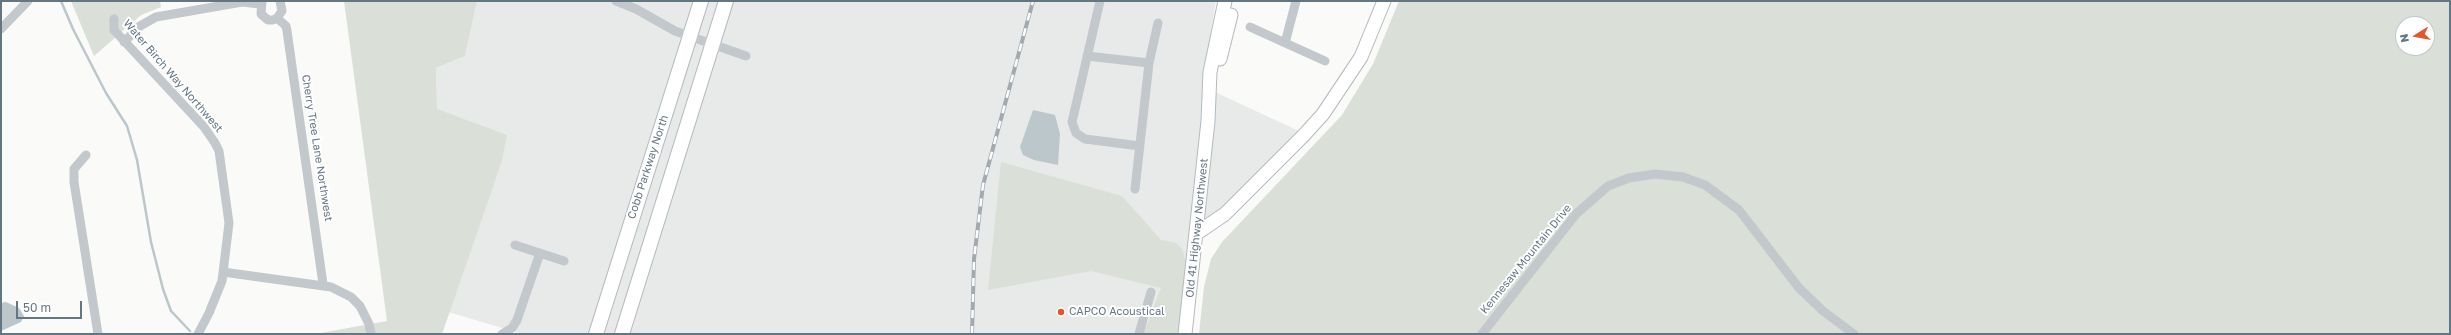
<!DOCTYPE html>
<html>
<head>
<meta charset="utf-8">
<style>
	body { margin:0 }
	#map { position:relative; width:2451px; height:335px; overflow:hidden; background:#fafaf8; font-family:"Golos Text",sans-serif }
	canvas { display:block }
	.frame { position:absolute; inset:0; border:2px solid #657683; pointer-events:none }
	.north { position:absolute; left:2395px; top:16px; width:40px; height:40px; box-sizing:border-box; background:#fff; border:1px solid #c1c8cd; border-radius:50%; rotate:259deg; font-size:11px; font-weight:700; line-height:16px; text-align:center; color:#657683 }
	.north::after { content:''; display:block; margin:auto; width:14px; height:18px; background:#e4572e; clip-path:polygon(50% 0,100% 100%,50% 72%,0 100%) }
	.scale { position:absolute; left:16px; top:301px; width:66px; height:18px; box-sizing:border-box; border:2px solid #657683; border-top:0; padding-left:5px; font-size:12px; line-height:14px; white-space:nowrap; color:#657683; -webkit-text-stroke:3px #fff; paint-order:stroke }
</style>
</head>
<body>
<div id="map">
<canvas width="2451" height="335"></canvas>
<div class="frame"></div>
<div class="north">N</div>
<div class="scale">50 m</div>
</div>
<script>
const ctx = document.querySelector('canvas').getContext('2d');
ctx.lineJoin = 'round';
function fillPath(path, color) { ctx.fillStyle = color; ctx.fill(path, 'evenodd'); }
const poly = rows => new Path2D(rows.map(r => 'M' + r).join(''));
function stroke(path, color, width, dash) { ctx.strokeStyle = color; ctx.lineWidth = width; ctx.lineCap = dash ? 'butt' : 'round'; ctx.setLineDash(dash || []); ctx.stroke(path); }
function drawText(font, color, halo, rows, align = 'center') {
  ctx.font = font + ' "Golos Text",sans-serif'; ctx.lineWidth = 4; ctx.setLineDash([]); ctx.textBaseline = 'middle'; ctx.strokeStyle = halo; ctx.fillStyle = color; for (const [text, x, y, turn = 0] of rows) {
    ctx.save(); ctx.translate(x, y); ctx.rotate((+turn || 0) * Math.PI / 180); ctx.textAlign = isNaN(turn) ? turn : align; if (halo) ctx.strokeText(text, 0, 0); ctx.fillText(text, 0, 0); ctx.restore();
  }
}
fillPath(poly([
	[477,1,1216,1,1202,86,1301,132,1203,235,1138,334,523,334,448,312,501,164,437,109,436,68,465,56]
]), '#e8e9e9');
fillPath(poly([
	[71,1,160,1,161,7,141,15,94,56],
	[344,1,477,1,465,56,436,68,437,109,507,135,501,164,442,334,315,334,387,321],
	[1399,1,2450,1,2450,334,1199,334,1204,287,1211,259,1222,242,1342,115,1373,64],
	[2403,24,2427,24,2427,48,2403,48],
	[1001,162,1122,196,1161,240,1176,243,1182,249,1187,265,1180,334,1143,334,1161,288,1091,271,988,290]
]), '#dadfd7');
fillPath(poly([
	[1033,110,1055,115,1060,134,1058,165,1034,160,1023,155,1020,147],
	[6,302,19,308,24,316,21,322,1,331,1,303]
]), '#bbc7cb');
stroke(poly([
	[61,1,73,29,106,93,127,126,137,160,151,242,163,289,171,311,190,331]
]), '#bbc7cb', 2.5);
const secondary = poly([
	[1220,59,1231,15],
	[1197,233,1225,214,1304,135,1323,114,1361,57,1384,1],
	[1185,334,1208,121,1210,72,1225,1]
]);
const primary = poly([
	[596,334,701,1],
	[622,334,726,1]
]);
stroke(secondary, '#b3babf', 15);
stroke(primary, '#b5babe', 16);
stroke(poly([
	[262,1,261,14,268,20,273,20,277,18,282,11,280,1],
	[616,1,636,9,675,31,746,56],
	[1100,1,1072,122,1076,133,1085,139,1140,146],
	[277,18,286,26,287,31,323,284],
	[114,19,114,30,204,127,215,143,219,151,229,223,222,281,209,313,198,334],
	[1250,27,1325,61],
	[1,29,28,1],
	[124,42,140,26,156,17,242,2,260,4],
	[1285,43,1296,1],
	[1087,56,1149,63],
	[86,155,74,169,74,182,98,334],
	[1135,189,1149,63,1158,23],
	[515,245,564,261],
	[223,272,331,287,351,297,360,306,369,324,371,334],
	[502,334,512,328,517,320,540,253],
	[1139,334,1151,292],
	[1482,334,1576,214,1608,186,1629,178,1655,174,1683,177,1705,185,1739,210,1799,288,1823,311,1854,334]
]), '#c3c8cc', 9);
stroke(secondary, '#fff', 13);
stroke(primary, '#fff', 14);
const rail = poly([
	[972,334,974,259,983,185,1033,1]
]);
stroke(rail, '#a2aab0', 4);
stroke(rail, '#fff', 2.5, [8]);
for (const [x, y, r, color] of [
	[1061,312,4,"#e4572e"]
]) { const dot = new Path2D(); dot.arc(x, y, r, 0, 2 * Math.PI); ctx.fillStyle = color; ctx.fill(dot); stroke(dot, '#fff', 1.5); }
drawText('11px', '#657683', '#fff', [
	["Water Birch Way Northwest",173,76,49],
	["Cherry Tree Lane Northwest",317,148,81],
	["Cobb Parkway North",648,167,-72],
	["Old 41 Highway Northwest",1197,228,-84],
	["Kennesaw Mountain Drive",1526,259,-51]
]);
drawText('11px', '#657683', '#fff', [
	["CAPCO Acoustical",1069,312]
], 'left');
</script>
</body>
</html>
